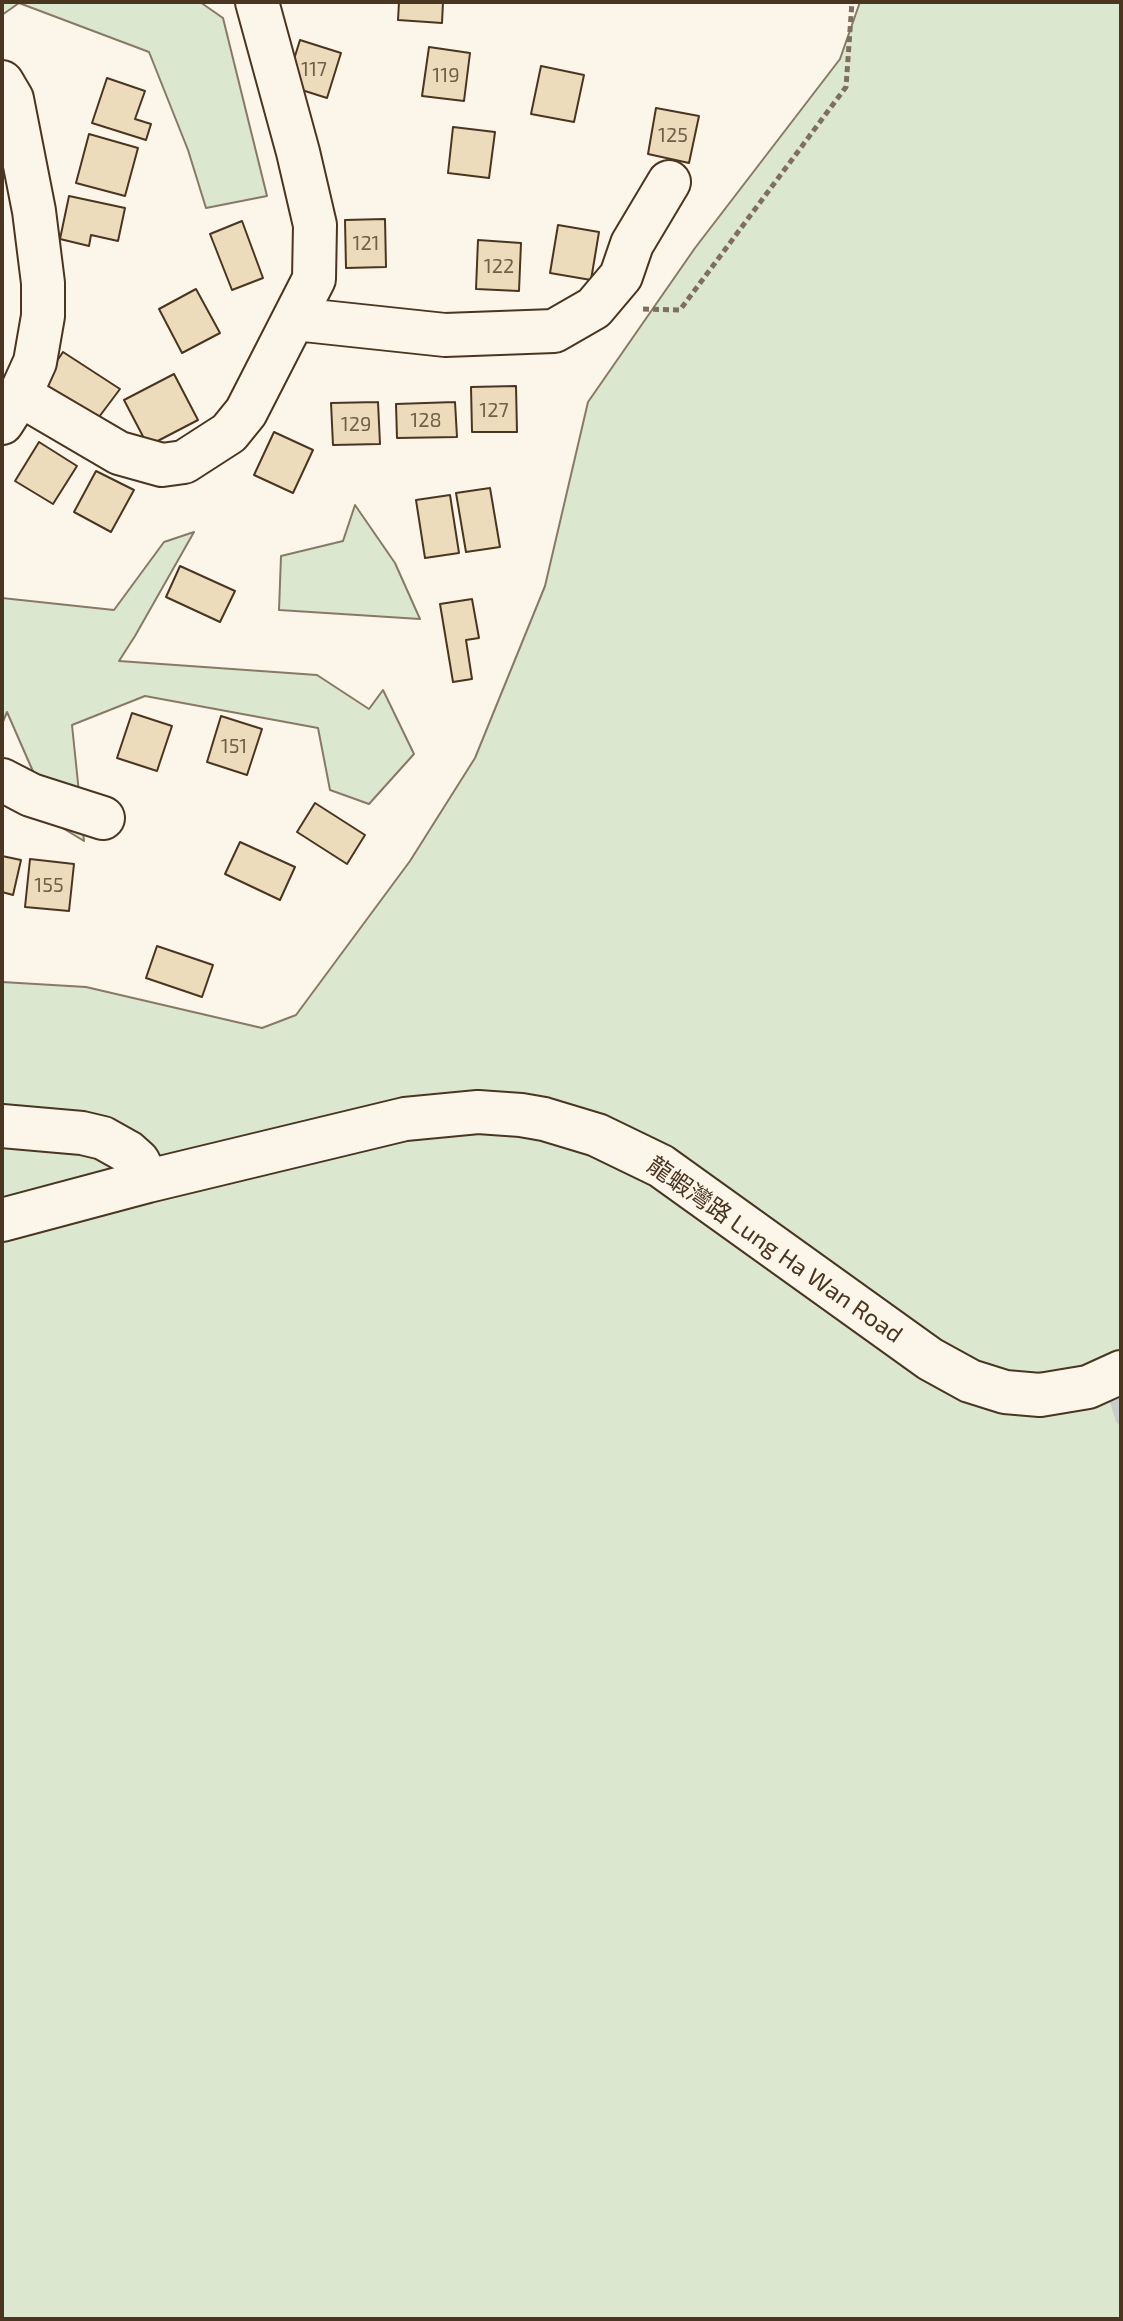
<!DOCTYPE html>
<html>
<head>
<meta charset="utf-8">
<style>
	body { margin:0 }
	#map { position:relative; width:1123px; height:2321px; overflow:hidden; background:#fbf6e9; font-family:"Exo 2",sans-serif }
	canvas { display:block }
	.frame { position:absolute; inset:0; border:4px solid #4a3520; pointer-events:none }
</style>
</head>
<body>
<div id="map">
<canvas width="1123" height="2321"></canvas>
<div class="frame"></div>
</div>
<script>
const ctx = document.querySelector('canvas').getContext('2d');
ctx.lineJoin = 'round';
function fillPath(path, color) { ctx.fillStyle = color; ctx.fill(path, 'evenodd'); }
const poly = rows => new Path2D(rows.map(r => 'M' + r).join(''));
function stroke(path, color, width, dash) { ctx.strokeStyle = color; ctx.lineWidth = width; ctx.lineCap = dash ? 'butt' : 'round'; ctx.setLineDash(dash || []); ctx.stroke(path); }
function drawText(font, color, halo, rows, align = 'center') {
  ctx.font = font + ' "Exo 2","Noto Sans TC",sans-serif'; ctx.lineWidth = 6; ctx.setLineDash([]); ctx.textBaseline = 'middle'; ctx.strokeStyle = halo; ctx.fillStyle = color; for (const [text, x, y, turn = 0] of rows) {
    ctx.save(); ctx.translate(x, y); ctx.rotate((+turn || 0) * Math.PI / 180); ctx.textAlign = isNaN(turn) ? turn : align; if (halo) ctx.strokeText(text, 0, 0); ctx.fillText(text, 0, 0); ctx.restore();
  }
}
const green = poly([
	[2,2,200,2,223,18,267,196,206,208,188,150,149,52,19,3,2,15,2,2],
	[860,2,1121,2,1121,2319,2,2319,2,982,86,987,262,1028,296,1015,410,861,475,758,545,586,588,402,695,248,840,59,860,2],
	[355,505,395,563,420,619,279,610,281,556,343,541,355,505],
	[194,532,135,636,119,661,317,675,369,709,383,690,414,754,369,804,330,790,318,728,145,696,72,725,84,841,56,824,7,712,2,724,2,598,114,610,164,542,194,532]
]);
fillPath(green, '#dce7d0');
stroke(green, '#887966', 2);
stroke(poly([
	[1111,1387,1121,1419]
]), '#c9cecd', 11);
const building = poly([
	[399,2,443,2,442,23,398,20,399,2],
	[300,40,341,53,327,98,286,85,300,40],
	[429,47,470,53,464,101,422,96,429,47],
	[541,66,584,75,574,122,531,114,541,66],
	[107,78,145,91,135,119,151,124,146,140,92,123,107,78],
	[656,108,699,116,689,163,648,154,656,108],
	[453,127,495,132,489,178,448,173,453,127],
	[89,134,138,148,125,196,76,183,89,134],
	[69,196,125,208,118,241,91,235,89,246,60,239,69,196],
	[385,219,386,267,346,268,345,220,385,219],
	[242,221,263,278,232,290,210,234,242,221],
	[558,225,599,232,591,280,550,273,558,225],
	[478,240,521,243,519,291,476,289,478,240],
	[196,289,220,333,182,353,159,309,196,289],
	[63,352,120,389,99,417,42,383,63,352],
	[174,374,198,420,148,446,124,400,174,374],
	[516,386,517,432,472,432,471,387,516,386],
	[378,402,380,444,333,445,331,403,378,402],
	[455,402,457,437,397,438,396,404,455,402],
	[274,432,313,450,293,493,254,475,274,432],
	[39,442,77,466,53,504,15,481,39,442],
	[96,471,134,490,111,532,74,512,96,471],
	[490,488,500,547,466,552,456,493,490,488],
	[450,495,459,553,425,558,416,500,450,495],
	[180,566,235,591,220,622,166,597,180,566],
	[472,599,479,638,466,640,472,679,453,682,440,604,472,599],
	[132,713,172,726,157,771,117,758,132,713],
	[221,716,262,729,247,775,207,762,221,716],
	[315,803,365,835,347,864,297,832,315,803],
	[240,842,295,867,280,900,225,874,240,842],
	[2,856,21,860,13,895,2,892,2,856],
	[30,859,74,864,69,911,25,907,30,859],
	[157,946,213,965,202,997,146,978,157,946]
]);
fillPath(building, '#ecdcbc');
stroke(building, '#4a3520', 2);
const minor = poly([
	[2,82,12,99,34,211,43,283,43,316,35,362,20,395,2,423],
	[295,319,445,335,554,331,594,308,621,276,632,244,669,182],
	[20,395,119,453,162,465,184,462,229,433,246,412,314,279,315,225,298,152,257,2],
	[2,780,31,795,103,818],
	[2,1126,82,1133,103,1138,128,1152,138,1161,148,1181],
	[2,1220,148,1181,405,1119,478,1112,521,1115,544,1119,597,1135,661,1166,930,1359,970,1381,1005,1392,1040,1395,1088,1387,1121,1372]
]);
stroke(minor, '#4a3520', 46);
stroke(poly([
	[643,309,680,310,846,87,852,2]
]), '#7f6f5c', 5, [6, 4]);
stroke(minor, '#fbf6e9', 42);
drawText('20px', '#725f47', null, [
	["117",314,69],
	["119",446,75],
	["125",673,135],
	["121",366,243],
	["122",499,266],
	["127",494,410],
	["128",426,420],
	["129",356,424],
	["151",234,746],
	["155",49,885]
]);
drawText('24px', '#4a3520', '#fbf6e9', [
	["龍蝦灣路 Lung Ha Wan Road",775,1250,35]
]);
</script>
</body>
</html>
